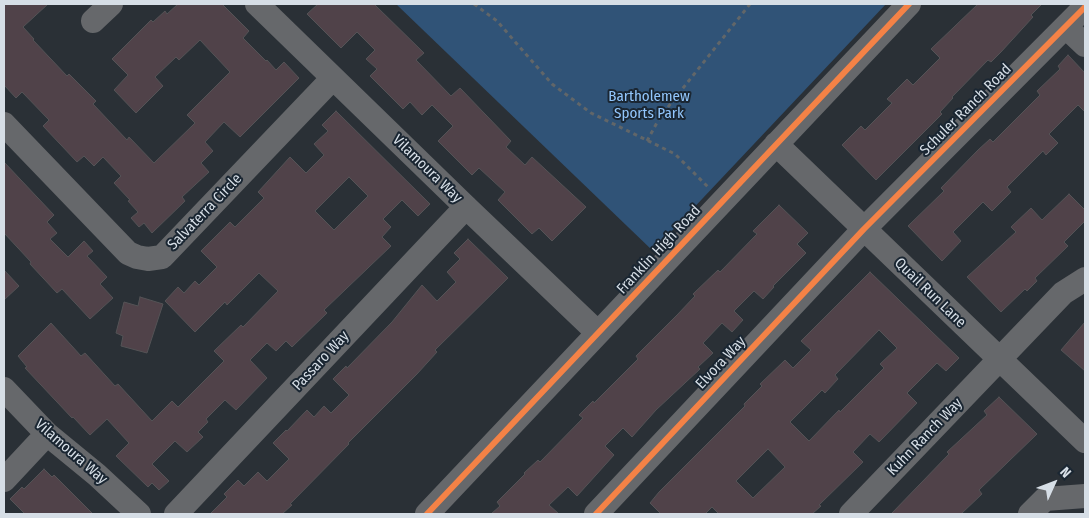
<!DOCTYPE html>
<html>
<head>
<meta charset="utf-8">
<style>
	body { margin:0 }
	#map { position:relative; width:1089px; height:518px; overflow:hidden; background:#2a3036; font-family:"Fira Sans Condensed",sans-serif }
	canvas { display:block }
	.frame { position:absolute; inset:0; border:5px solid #d6dee6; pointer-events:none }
	.north { position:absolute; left:1029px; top:458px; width:50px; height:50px; -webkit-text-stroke:4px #1a2632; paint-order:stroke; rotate:47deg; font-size:14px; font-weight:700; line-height:20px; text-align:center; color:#d6dee6 }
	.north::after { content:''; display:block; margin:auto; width:18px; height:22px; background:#d6dee6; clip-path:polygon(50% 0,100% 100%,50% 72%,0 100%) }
</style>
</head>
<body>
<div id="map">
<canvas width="1089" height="518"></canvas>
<div class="frame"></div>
<div class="north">N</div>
</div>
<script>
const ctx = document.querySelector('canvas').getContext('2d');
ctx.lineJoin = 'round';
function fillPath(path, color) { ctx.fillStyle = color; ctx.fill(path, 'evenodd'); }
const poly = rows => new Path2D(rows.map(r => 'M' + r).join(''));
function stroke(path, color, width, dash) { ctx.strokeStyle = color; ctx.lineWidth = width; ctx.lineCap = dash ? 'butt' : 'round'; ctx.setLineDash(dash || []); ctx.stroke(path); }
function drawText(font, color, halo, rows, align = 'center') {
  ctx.font = font + ' "Fira Sans Condensed",sans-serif'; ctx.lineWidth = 4; ctx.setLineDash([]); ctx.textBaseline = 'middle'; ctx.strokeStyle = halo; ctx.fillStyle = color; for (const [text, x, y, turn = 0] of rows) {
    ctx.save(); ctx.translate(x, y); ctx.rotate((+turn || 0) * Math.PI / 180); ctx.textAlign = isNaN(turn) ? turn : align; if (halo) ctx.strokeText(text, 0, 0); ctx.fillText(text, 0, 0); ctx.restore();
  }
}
fillPath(poly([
	[396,4,886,4,653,251]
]), '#305377');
const building = poly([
	[4,4,48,4,23,27,34,39,33,40,67,76,69,74,96,101,93,104,127,140,129,137,154,163,195,123,187,115,230,72,200,40,179,60,176,57,155,77,163,86,136,113,114,90,128,75,112,59,151,20,153,22,165,11,167,14,178,4,222,4,249,31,243,38,266,61,267,60,276,70,284,62,299,78,240,137,224,122,205,142,213,151,201,163,209,172,182,197,185,201,152,233,144,223,139,227,131,218,138,212,128,201,130,200,114,183,121,176,103,157,94,166,84,156,77,162,43,126,49,120,22,92,16,98,4,85,4,4],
	[318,4,374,4,424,53,416,60,451,96,460,88,511,141,506,147,525,165,532,157,586,207,552,241,539,228,532,234,498,200,505,192,479,168,472,175,438,141,453,126,432,105,422,115,410,102,403,109,370,76,377,69,366,59,375,50,357,32,341,48,307,14,318,4],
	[978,4,1042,4,1031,15,1033,17,1001,52,991,62,988,60,952,97,953,98,940,112,942,114,876,180,842,145,861,126,865,130,892,103,887,99,907,79,913,85,940,58,931,49,978,4],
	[1068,55,1085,73,1085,112,1078,105,1049,134,1058,143,1046,155,1043,151,1007,187,1011,192,992,211,983,202,953,232,961,241,942,261,908,226,944,191,941,188,978,150,990,139,993,142,1040,95,1037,91,1060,69,1058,66,1068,55],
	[336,111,430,204,418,216,402,200,383,219,391,227,382,237,391,246,324,310,327,313,292,347,286,341,276,351,267,343,250,360,267,378,236,410,225,400,206,419,208,422,198,432,203,437,187,452,175,441,152,464,169,481,159,490,152,483,148,487,116,456,129,443,107,419,90,435,73,417,72,418,25,368,27,367,18,356,51,323,81,356,85,353,115,386,118,384,152,421,172,401,178,407,224,361,214,351,241,325,243,327,278,291,259,273,227,305,225,302,195,332,165,301,178,287,184,293,195,281,199,285,217,267,201,251,230,222,235,227,264,198,258,192,290,157,306,173,324,155,314,144,328,131,322,125,336,111],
	[349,177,368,196,334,230,315,211,349,177],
	[4,162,54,215,47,222,57,233,50,239,68,257,84,241,93,251,87,256,107,277,100,284,113,298,90,319,62,289,57,293,30,264,31,262,4,233,4,162],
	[1069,194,1085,210,1085,221,1064,242,1068,246,1035,278,1037,281,1027,291,1025,289,1001,312,967,277,1016,232,1011,227,1031,208,1042,220,1069,194],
	[779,205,808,233,797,244,806,253,773,286,774,287,763,299,754,291,734,311,743,320,732,332,722,323,703,343,713,353,698,367,700,369,656,410,632,437,623,428,605,446,614,455,587,485,577,496,568,487,549,505,559,514,491,514,500,506,497,502,525,474,524,473,538,460,540,462,583,418,579,415,593,401,594,403,638,359,636,356,677,315,695,296,693,294,718,270,720,272,757,234,753,231,779,205],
	[468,239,508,278,435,350,437,352,417,374,348,443,349,444,290,504,292,505,282,514,210,514,227,497,224,494,238,480,244,486,258,472,267,481,289,459,273,443,286,430,287,431,307,410,314,417,324,406,331,413,349,395,333,379,346,366,347,368,392,322,422,285,437,301,456,282,447,272,460,259,454,253,468,239],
	[4,270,19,286,4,300,4,270],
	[870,272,959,358,946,371,937,363,907,393,917,403,879,442,870,434,853,452,863,462,819,505,821,506,812,514,719,514,712,507,705,514,661,514,650,503,659,492,745,406,744,404,762,386,760,384,785,360,793,368,811,350,801,341,870,272],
	[879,330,897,348,880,364,884,368,840,412,839,410,809,441,790,422,822,390,825,393,838,379,835,375,879,330],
	[768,449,785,467,753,498,736,481,768,449],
	[140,297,163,304,147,353,121,346,123,336,116,333,124,302,138,306,140,297],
	[1085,322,1085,371,1061,350,1085,322],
	[999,397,1037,434,979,490,982,494,961,514,891,514,949,454,947,452,987,415,984,411,999,397],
	[44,469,52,477,54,475,93,514,25,514,10,499,22,487,24,489,44,469]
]);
fillPath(building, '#504249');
stroke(building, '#545356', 1);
stroke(poly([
	[474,4,497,21,552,84,591,113,675,154,709,188],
	[647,141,660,117,750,4]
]), '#616669', 3, [4, 4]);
stroke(poly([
	[257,4,466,207,598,333],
	[93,21,111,4],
	[1066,27,1085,45],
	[4,124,128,253,137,257,148,259,162,257,333,78],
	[776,144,1085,441],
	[4,389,47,434,97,475,139,514],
	[4,480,47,434],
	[176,514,466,207],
	[427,514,909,4],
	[596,514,864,229,1085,7],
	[851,514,1063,293,1085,279],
	[1030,514,1045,499,1085,496]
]), '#66686b', 24);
stroke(poly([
	[427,514,909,4],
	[596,514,864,229,1085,7]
]), '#f48246', 6);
drawText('15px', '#92c6fc', '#1a2632', [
	["Bartholemew",649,97],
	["Sports Park",649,114]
]);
drawText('15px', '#d6dee6', '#1a2632', [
	["Schuler Ranch Road",966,110,-45],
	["Vilamoura Way",427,169,44],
	["Salvaterra Circle",205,212,-46],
	["Franklin High Road",659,250,-47],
	["Quail Run Lane",930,293,44],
	["Passaro Way",321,361,-47],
	["Elvora Way",721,363,-47],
	["Kuhn Ranch Way",925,437,-46],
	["Vilamoura Way",71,452,41]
]);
</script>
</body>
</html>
